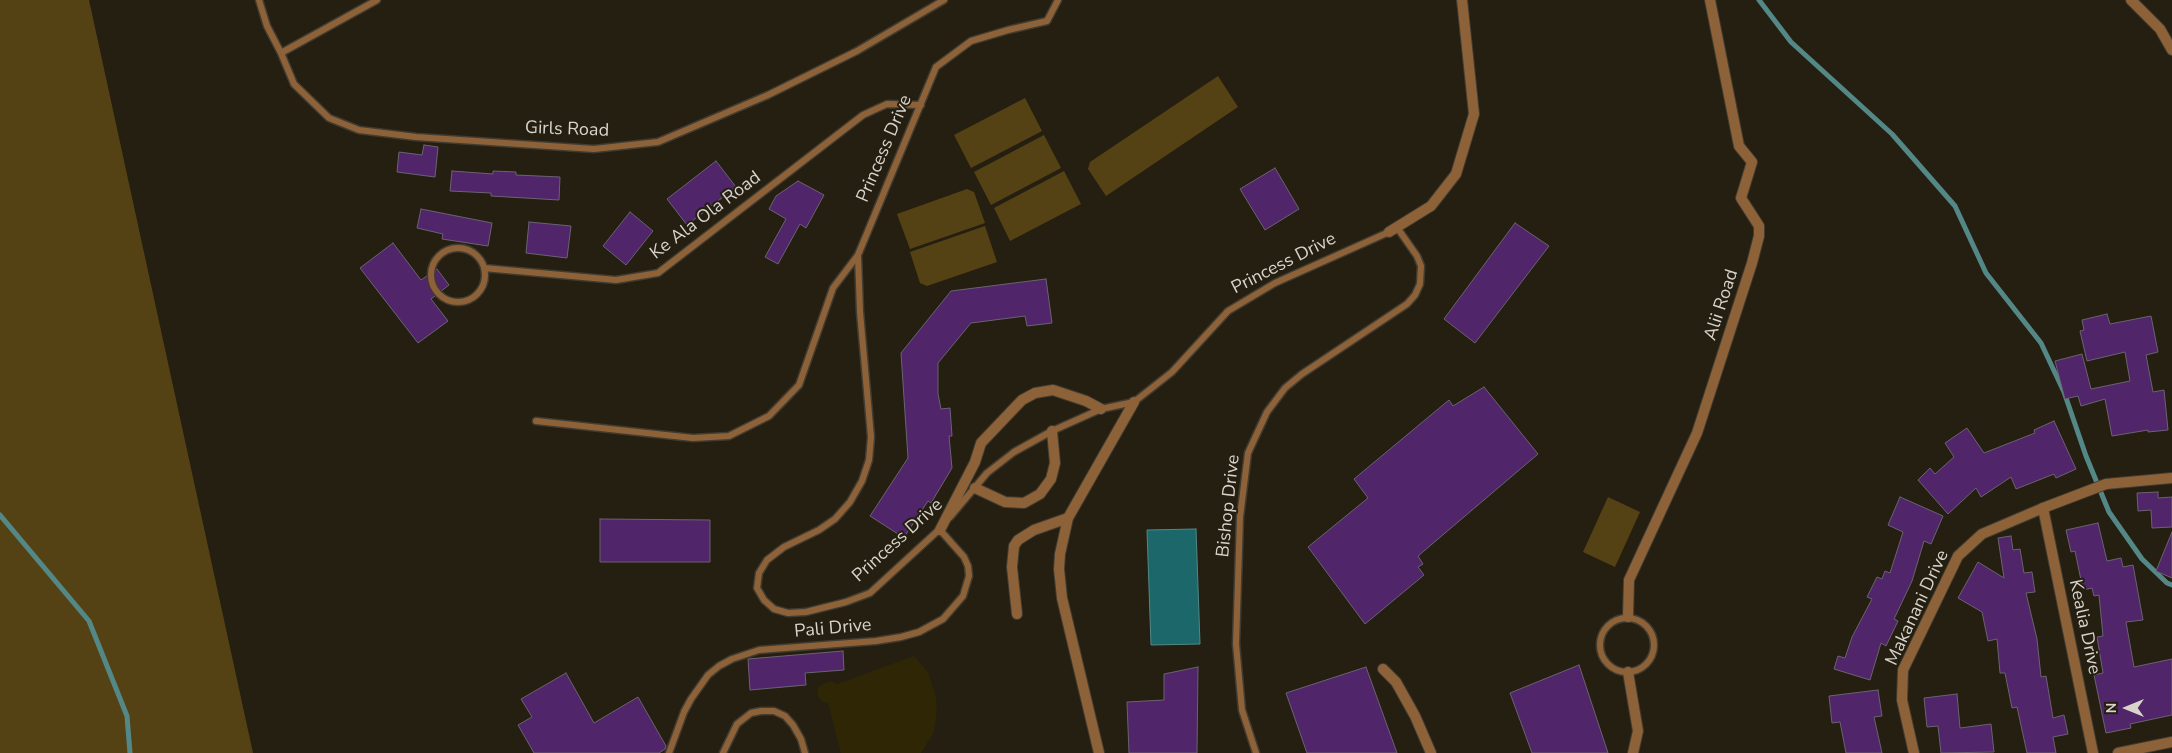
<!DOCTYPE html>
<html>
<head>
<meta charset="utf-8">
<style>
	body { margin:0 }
	#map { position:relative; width:2172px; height:753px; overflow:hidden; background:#251f12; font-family:"Nunito Sans",sans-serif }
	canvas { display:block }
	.north { position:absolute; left:2102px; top:683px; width:50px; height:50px; -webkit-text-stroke:4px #251f12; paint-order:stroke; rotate:270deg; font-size:14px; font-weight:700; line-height:20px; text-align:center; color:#d8d4cb }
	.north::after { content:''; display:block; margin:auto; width:18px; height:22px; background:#d8d4cb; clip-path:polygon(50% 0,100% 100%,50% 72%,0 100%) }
</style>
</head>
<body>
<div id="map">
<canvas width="2172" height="753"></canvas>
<div class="north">N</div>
</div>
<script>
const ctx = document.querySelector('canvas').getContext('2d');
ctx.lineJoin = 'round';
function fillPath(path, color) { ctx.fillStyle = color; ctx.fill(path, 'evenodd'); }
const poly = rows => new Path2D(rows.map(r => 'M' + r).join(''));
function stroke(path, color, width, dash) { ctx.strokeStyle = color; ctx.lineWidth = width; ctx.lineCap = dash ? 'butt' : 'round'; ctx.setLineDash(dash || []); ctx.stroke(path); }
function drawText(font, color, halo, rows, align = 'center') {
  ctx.font = font + ' "Nunito Sans",sans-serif'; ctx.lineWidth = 4; ctx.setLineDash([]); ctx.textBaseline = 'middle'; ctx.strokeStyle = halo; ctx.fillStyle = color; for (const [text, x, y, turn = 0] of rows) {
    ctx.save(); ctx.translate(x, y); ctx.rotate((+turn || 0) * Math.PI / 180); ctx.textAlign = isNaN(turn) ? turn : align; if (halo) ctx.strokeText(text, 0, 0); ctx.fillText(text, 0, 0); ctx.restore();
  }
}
fillPath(poly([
	[0,0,89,0,253,753,0,753],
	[1218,76,1238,107,1106,196,1088,169,1090,162],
	[1025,98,1042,131,971,168,954,135],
	[1044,135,1061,168,991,205,974,172],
	[1064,171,1081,204,1010,241,994,208],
	[967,189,974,192,985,223,910,249,897,214],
	[985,226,997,262,927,286,920,283,910,252],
	[1608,497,1640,512,1615,567,1583,552]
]), '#554214');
fillPath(poly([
	[914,656,928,672,936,697,937,710,934,732,921,753,841,753,828,703,822,702,818,696,818,688,821,685,830,681,837,684]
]), '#2f2605');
const water = poly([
	[1196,529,1200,644,1151,645,1147,530,1196,529]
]);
fillPath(water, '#1b676a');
stroke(water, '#548887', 1);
stroke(poly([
	[1759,0,1791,42,1892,134,1955,206,1986,273,2041,343,2064,392,2086,456,2109,512,2142,559,2167,583,2172,585],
	[0,515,89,621,127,716,130,753]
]), '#548887', 5);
const building = poly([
	[424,145,438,147,435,177,397,172,399,152,422,155,424,145],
	[716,161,736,187,687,225,667,199,716,161],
	[1275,168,1299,209,1265,230,1240,189,1275,168],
	[452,171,493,174,493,171,516,172,516,175,560,177,559,200,491,196,491,193,450,191,452,171],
	[798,181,824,195,806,228,800,224,778,264,765,257,786,219,769,209,776,196,798,181],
	[421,209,492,223,488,246,442,239,443,234,417,228,421,209],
	[630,212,653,231,626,265,603,246,630,212],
	[529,222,571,226,567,258,526,253,529,222],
	[1515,223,1549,246,1475,343,1444,319,1515,223],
	[393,243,421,280,437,269,449,285,431,299,448,321,418,343,360,268,393,243],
	[1046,279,1052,323,1027,326,1025,316,971,323,938,363,938,394,941,409,950,408,952,436,949,436,952,468,931,503,928,501,905,536,900,533,898,534,870,516,908,458,901,353,951,291,1046,279],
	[2107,314,2110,324,2151,316,2158,352,2146,355,2153,392,2164,390,2168,430,2148,432,2148,430,2112,436,2105,399,2081,406,2078,396,2065,399,2055,361,2082,354,2091,389,2130,381,2125,352,2087,361,2080,331,2084,330,2082,320,2107,314],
	[1484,387,1538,454,1418,556,1423,564,1418,567,1424,575,1365,624,1308,547,1368,498,1354,479,1449,400,1453,406,1484,387],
	[2054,421,2076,469,2056,478,2054,474,2016,489,2011,477,1981,497,1976,488,1948,514,1918,480,1930,468,1935,474,1954,457,1945,443,1967,428,1984,453,2035,433,2034,430,2054,421],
	[2158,492,2158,498,2172,497,2172,527,2152,528,2151,510,2138,511,2137,493,2158,492],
	[1900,497,1943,516,1931,544,1924,541,1912,581,1894,619,1898,621,1886,646,1881,643,1870,680,1834,669,1838,656,1845,658,1852,637,1872,599,1867,597,1877,577,1882,579,1885,571,1890,573,1903,532,1888,525,1900,497],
	[600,519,710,520,710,562,600,562,600,519],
	[2098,523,2107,561,2121,558,2123,567,2133,565,2143,620,2126,622,2134,667,2172,659,2172,715,2130,724,2131,728,2106,733,2094,675,2103,673,2097,637,2103,636,2099,595,2094,596,2092,588,2083,590,2075,551,2071,552,2066,530,2098,523],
	[2172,532,2172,578,2156,571,2172,532],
	[2011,536,2013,550,2020,549,2024,573,2032,572,2035,592,2026,593,2037,639,2041,677,2046,676,2053,718,2064,715,2068,734,2053,737,2056,753,2027,753,2017,707,2012,708,2005,673,2000,673,1997,639,1988,641,1982,612,1958,598,1978,562,2004,578,1998,538,2011,536],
	[843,651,844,670,805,673,806,685,750,690,748,659,843,651],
	[1579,665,1608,753,1532,753,1510,693,1579,665],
	[1198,667,1197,753,1129,753,1127,702,1164,700,1164,674,1198,667],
	[1366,667,1397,753,1307,753,1286,693,1366,667],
	[566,673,594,723,638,697,666,746,665,749,659,753,534,753,518,725,532,717,521,699,566,673],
	[1878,690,1882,716,1874,717,1882,753,1846,753,1840,722,1832,723,1829,696,1878,690],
	[1957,694,1960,728,1991,724,1994,752,1941,753,1938,726,1927,727,1924,698,1957,694]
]);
fillPath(building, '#502569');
stroke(building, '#6b6371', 1);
const service = poly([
	[259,0,267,26,281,53,294,84,329,118,359,130,416,137,594,149,658,142,768,95,857,51,944,0],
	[281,53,377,0],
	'431 275a27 27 0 1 1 54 0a27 27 0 1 1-54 0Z',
	[484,268,616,280,658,273,863,115,887,104,921,105],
	[536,421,693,438,729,436,769,416,799,385,833,288,858,255],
	[950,517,987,473,1014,452,1052,431,1101,409,1134,402,1172,372,1228,311,1275,283,1389,232],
	[942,527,870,593,846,602,806,612,788,613,774,609,764,600,757,588,759,573,767,560,784,547,819,530,835,519,850,502,862,481,869,460,871,437,860,312,858,255,936,67,971,41,1008,30,1047,21,1058,0],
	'1600 645a27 27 0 1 1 54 0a27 27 0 1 1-54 0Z',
	[669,753,684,712,691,699,708,675,719,666,732,659,759,650,876,641,901,637,919,632,943,619,963,596,969,576,968,566,964,557,940,530],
	[723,753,737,724,751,713,761,711,774,711,785,716,793,725,801,739,805,753],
	[1256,753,1242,710,1236,644,1240,517,1248,453,1267,412,1285,388,1302,374,1407,304,1415,295,1420,284,1421,266,1417,256,1396,226]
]);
const minor = poly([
	[2131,0,2160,29,2172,50],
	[1389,232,1431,206,1456,174,1474,114,1462,0],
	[975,488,1005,502,1024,503,1040,494,1051,479,1055,463,1052,431],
	[940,530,975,462,981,443,1022,400,1035,393,1053,390,1086,401,1101,409],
	[1017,614,1012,567,1014,546,1018,540,1034,530,1068,518],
	[1628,617,1629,580,1697,433,1752,263,1759,236,1759,226,1741,198,1752,162,1739,146,1710,0],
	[1383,669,1396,682,1415,716,1431,753],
	[1628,672,1638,731,1633,753],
	[1099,753,1062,598,1059,569,1060,554,1068,518,1134,402],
	[1914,753,1902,700,1903,670,1958,556,1982,534,2043,508]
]);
const tertiary = poly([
	[2093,753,2043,508,2106,484,2172,478],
	[2118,753,2172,742]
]);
stroke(service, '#423c30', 9);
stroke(minor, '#423c30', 12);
stroke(tertiary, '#423c30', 12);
stroke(service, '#8e6239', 6);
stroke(minor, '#8e6239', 10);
stroke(tertiary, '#8e6239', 10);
drawText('18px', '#d8d4cb', '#251f12', [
	["Girls Road",567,130,2],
	["Princess Drive",885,149,-67],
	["Ke Ala Ola Road",706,216,-37],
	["Princess Drive",1284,264,-27],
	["Alii Road",1722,305,-72],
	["Bishop Drive",1229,506,-84],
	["Princess Drive",898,541,-42],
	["Makanani Drive",1918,608,-65],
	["Kealia Drive",2084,627,78],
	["Pali Drive",833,629,-5]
]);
</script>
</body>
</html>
